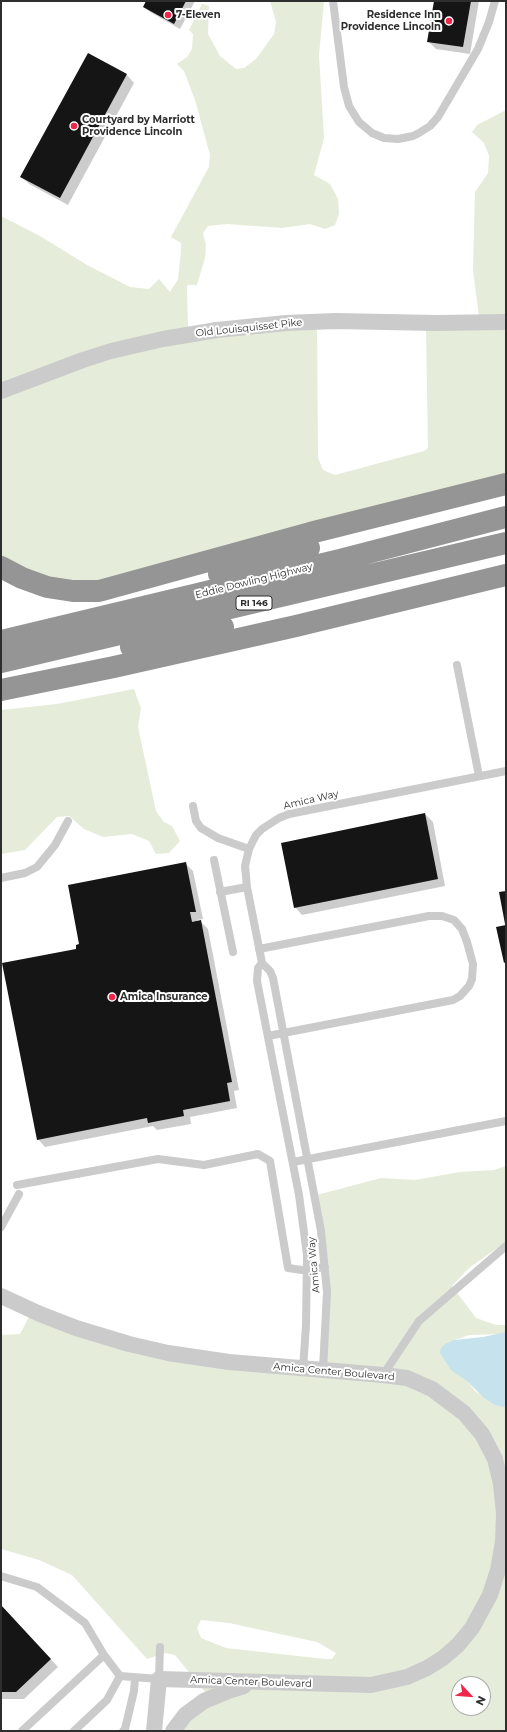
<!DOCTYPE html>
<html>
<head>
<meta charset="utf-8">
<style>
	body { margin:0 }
	#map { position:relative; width:507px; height:1732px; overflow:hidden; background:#fff; font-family:Montserrat,sans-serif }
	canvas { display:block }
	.frame { position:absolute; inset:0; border:2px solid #2e2e2e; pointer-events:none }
	.north { position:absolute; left:451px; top:1676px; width:40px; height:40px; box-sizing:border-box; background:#fff; border:1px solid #ababab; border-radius:50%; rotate:116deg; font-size:11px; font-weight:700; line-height:16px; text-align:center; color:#2e2e2e }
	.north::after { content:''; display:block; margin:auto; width:14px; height:18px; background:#ef254b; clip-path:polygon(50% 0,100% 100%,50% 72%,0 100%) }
</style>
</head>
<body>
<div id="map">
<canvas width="507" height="1732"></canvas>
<div class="frame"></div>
<div class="north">N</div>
</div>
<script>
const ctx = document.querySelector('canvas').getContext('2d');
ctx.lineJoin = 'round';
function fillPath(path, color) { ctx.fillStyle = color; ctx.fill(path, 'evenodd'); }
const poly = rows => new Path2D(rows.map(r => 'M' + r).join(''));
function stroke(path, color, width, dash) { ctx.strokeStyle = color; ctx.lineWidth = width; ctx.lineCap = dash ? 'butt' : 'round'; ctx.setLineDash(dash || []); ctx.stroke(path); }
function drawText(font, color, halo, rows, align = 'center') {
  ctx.font = font + ' Montserrat,sans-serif'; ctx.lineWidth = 4; ctx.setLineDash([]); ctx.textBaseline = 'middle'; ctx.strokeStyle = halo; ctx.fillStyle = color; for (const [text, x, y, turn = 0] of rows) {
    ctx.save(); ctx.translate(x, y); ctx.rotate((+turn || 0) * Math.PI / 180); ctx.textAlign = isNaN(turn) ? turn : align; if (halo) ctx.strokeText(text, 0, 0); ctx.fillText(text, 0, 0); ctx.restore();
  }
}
fillPath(poly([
	[270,1,324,1,319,55,324,138,314,175,330,184,338,199,339,214,335,225,325,229,310,224,282,228,227,224,208,226,203,233,206,245,205,258,197,285,187,285,188,328,317,322,318,458,323,470,335,475,424,451,428,448,426,327,479,317,473,270,475,192,488,173,489,156,484,143,472,132,477,125,506,110,506,482,76,588,1,573,1,216,40,236,87,265,130,287,149,289,159,279,170,292,178,279,181,251,181,243,171,237,209,167,210,155,195,100,184,71,177,64,187,57,192,49,193,34,189,30,202,4,203,4,209,6,208,34,220,56,236,69,244,68,256,59,274,34,276,22],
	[134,689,141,708,138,727,156,811,164,822,172,826,180,841,169,853,156,854,149,841,132,834,103,837,84,829,69,816,57,817,25,850,1,854,1,710,57,704],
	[506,1166,506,1242,469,1268,452,1286,476,1318,496,1325,506,1325,506,1334,469,1335,455,1340,447,1355,475,1391,496,1405,506,1401,506,1731,167,1731,206,1693,175,1655,165,1653,147,1659,72,1575,39,1560,1,1549,1,1335,20,1334,32,1311,133,1342,319,1367,324,1286,313,1196,381,1178,415,1180,460,1172,494,1170],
	[201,1620,229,1623,317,1642,336,1653,332,1659,325,1659,226,1648,201,1638,197,1628],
	[459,1684,483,1684,483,1708,459,1708]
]), '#e6ecda');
fillPath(poly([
	[506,1332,506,1405,504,1407,495,1405,484,1398,467,1381,451,1370,440,1353,441,1348,445,1344,454,1340,483,1337]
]), '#c5e2ed');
fillPath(poly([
	[147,1,195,1,180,29,150,12,144,7],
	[435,1,479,1,470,54,436,49,428,41],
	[88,54,127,75,134,83,68,205,29,184,22,177],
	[425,814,433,822,445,886,302,915,295,907],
	[185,863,193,871,203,919,197,920,197,922,200,921,208,929,239,1090,234,1091,237,1108,190,1117,191,1124,157,1130,153,1126,45,1147,38,1139,78,949],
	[1,1606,58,1667,24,1699,1,1699]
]), '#0003');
fillPath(poly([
	[146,1,186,1,174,24,143,7],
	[434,1,471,1,463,47,427,42],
	[88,53,127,74,60,198,20,177],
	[425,813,438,879,294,908,281,843],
	[186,862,196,912,190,912,192,922,201,920,232,1082,227,1083,230,1101,183,1110,184,1116,148,1123,147,1118,37,1140,2,963,76,949,76,945,79,944,68,885],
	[506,891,506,924,505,924,499,892],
	[506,925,506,962,504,963,496,927],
	[1,1605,51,1659,16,1692,1,1692]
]), '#151515');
stroke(poly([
	[333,1,344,87,349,106,359,122,372,133,384,138,398,139,413,136,419,133,430,126,438,117,478,49,489,22,495,1],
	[457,665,479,776],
	[193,806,196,821,201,828,218,838,249,849],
	[214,860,233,952],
	[1,878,25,873,37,867,55,845,68,821],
	[220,892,247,887],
	[259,949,429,916,442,916,454,920,462,929,467,942,473,964,472,979,469,986,460,996,453,1000,268,1036],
	[262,963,258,968,257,981,299,1195,307,1255,306,1325,303,1369],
	[293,1162,506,1121],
	[17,1185,158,1159,204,1165,258,1154,270,1161,288,1268,302,1270,325,1267],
	[1,1227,19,1194],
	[323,1371,327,1292,321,1231,273,978,270,971,262,963,247,887,245,866,249,849,256,835,262,829,279,818,289,814,506,771],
	[383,1375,419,1321,506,1246],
	[1,1576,37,1587,85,1623,104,1655,120,1676,159,1679,160,1647],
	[22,1731,104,1655],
	[74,1731,107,1700,120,1676],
	[123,1731,125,1729,134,1691,135,1678]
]), '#cbcbcb', 8);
stroke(poly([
	[1,391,83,360,111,351,163,339,217,330,286,323,335,321,437,323,506,322],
	[1,1296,40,1314,76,1328,129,1344,168,1353,229,1362,383,1375,407,1378,432,1389,464,1413,482,1434,495,1459,501,1484,504,1514,503,1542,498,1570,490,1595,472,1628,458,1645,443,1658,427,1668,407,1677,371,1685,159,1679,154,1731],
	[173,1731,185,1715,204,1701,228,1691,244,1686]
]), '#cbcbcb', 16);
stroke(poly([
	[1,567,22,578,47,587,73,591,99,591,310,533,506,484],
	[219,574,309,548],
	[1,641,340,560,506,517],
	[131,647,223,627],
	[1,662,506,543],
	[1,690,114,667,296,626,506,575]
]), '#959595', 22);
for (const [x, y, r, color] of [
	[168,15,4,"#ef254b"],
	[449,21,4,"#ef254b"],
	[74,126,4,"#ef254b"],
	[112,997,4,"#ef254b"]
]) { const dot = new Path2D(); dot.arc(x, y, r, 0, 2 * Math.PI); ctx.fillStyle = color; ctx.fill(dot); stroke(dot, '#fff', 1.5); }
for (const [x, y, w] of [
	[254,603,36]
]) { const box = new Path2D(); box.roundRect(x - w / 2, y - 7, w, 14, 3); ctx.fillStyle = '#fff'; ctx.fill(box); stroke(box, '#2e2e2e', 1); }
drawText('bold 9px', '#2e2e2e', null, [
	["RI 146",254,603]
]);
drawText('bold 10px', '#2e2e2e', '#fff', [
	["7-Eleven",176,15],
	["Residence Inn",441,15,"right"],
	["Providence Lincoln",441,27,"right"],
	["Courtyard by Marriott",82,120],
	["Providence Lincoln",82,132],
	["Amica Insurance",120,997]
], 'left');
drawText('10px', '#2e2e2e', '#fff', [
	["Old Louisquisset Pike",249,328,-6],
	["Eddie Dowling Highway",254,581,-14],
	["Amica Way",311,800,-13],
	["Amica Way",314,1265,-95],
	["Amica Center Boulevard",334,1372,5],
	["Amica Center Boulevard",251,1682,2]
]);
</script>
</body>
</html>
